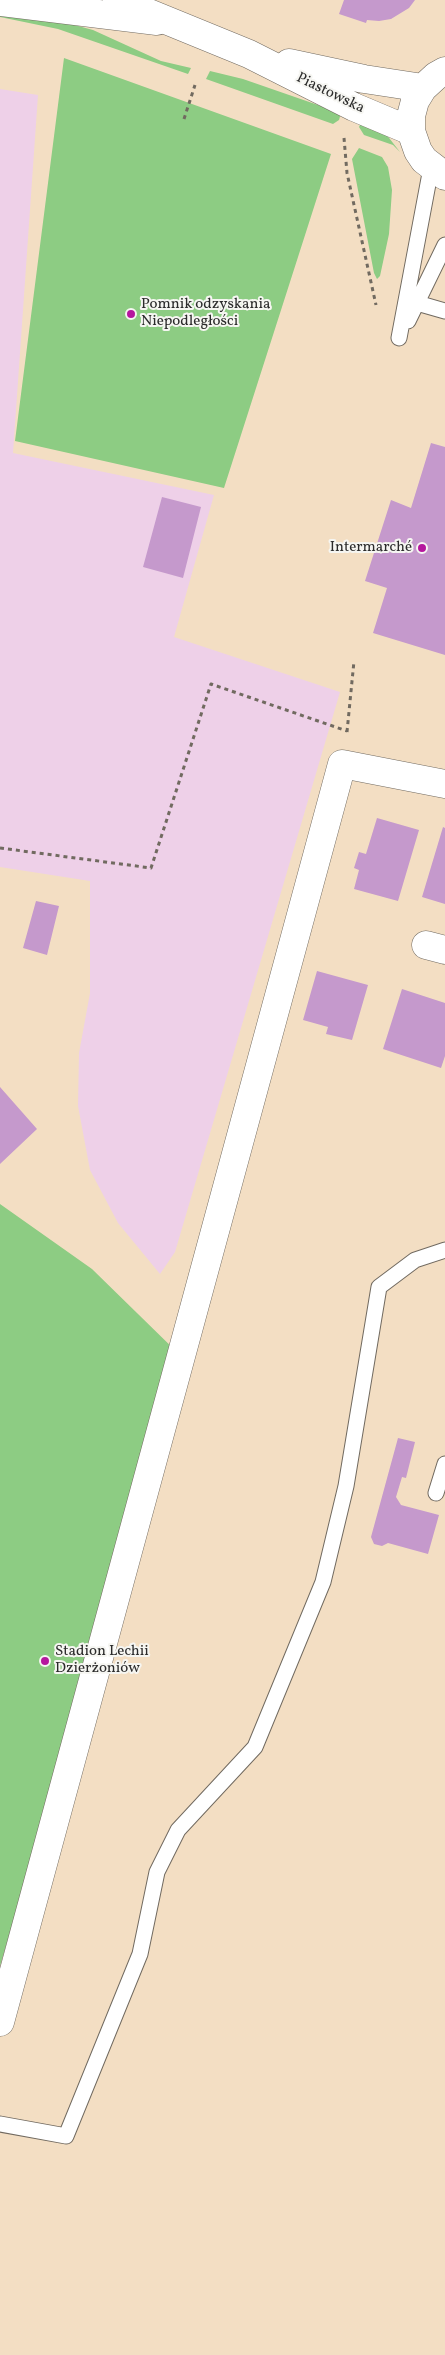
<!DOCTYPE html>
<html>
<head>
<meta charset="utf-8">
<style>
	body { margin:0 }
	canvas { display:block; background:#f3dec3 }
</style>
</head>
<body>
<canvas width="445" height="2355"></canvas>
<script>
const ctx = document.querySelector('canvas').getContext('2d');
ctx.lineJoin = 'round';
function fillPath(path, color) { ctx.fillStyle = color; ctx.fill(path, 'evenodd'); }
const poly = rows => new Path2D(rows.map(r => 'M' + r).join(''));
function stroke(path, color, width, dash) { ctx.strokeStyle = color; ctx.lineWidth = width; ctx.lineCap = dash ? 'butt' : 'round'; ctx.setLineDash(dash || []); ctx.stroke(path); }
function drawText(font, color, halo, rows, align = 'center') {
  ctx.font = font + ' Vollkorn,serif'; ctx.lineWidth = 4; ctx.setLineDash([]); ctx.textBaseline = 'middle'; ctx.strokeStyle = halo; ctx.fillStyle = color; for (const [text, x, y, turn = 0] of rows) {
    ctx.save(); ctx.translate(x, y); ctx.rotate((+turn || 0) * Math.PI / 180); ctx.textAlign = isNaN(turn) ? turn : align; if (halo) ctx.strokeText(text, 0, 0); ctx.fillText(text, 0, 0); ctx.restore();
  }
}
fillPath(poly([
	[0,89,38,95,13,453,214,495,174,637,340,692,175,1252,160,1274,118,1223,90,1170,78,1106,79,1053,90,993,90,881,0,867]
]), '#eed0e8');
fillPath(poly([
	[0,13,67,23,93,30,161,61,191,68,188,74,58,29,0,17],
	[64,58,331,154,224,488,15,441],
	[210,71,243,79,341,113,339,120,333,124,206,79],
	[362,120,386,134,400,152,393,145,364,135,359,127],
	[359,148,382,157,388,167,392,190,389,234,380,276,377,279,374,273,352,159],
	[0,1204,92,1269,182,1357,0,1966]
]), '#8dcc83');
fillPath(poly([
	[344,0,415,0,409,8,391,19,379,21,367,20,366,23,339,14],
	[431,443,445,447,445,655,373,633,387,588,365,581,391,500,411,508],
	[162,497,201,507,183,578,143,567],
	[377,818,419,830,398,901,354,889,359,870,354,868,359,852,366,854],
	[443,827,445,828,445,904,422,897],
	[36,901,59,906,47,955,23,948],
	[317,971,368,985,352,1040,326,1034,328,1027,303,1020],
	[402,989,445,1003,445,1056,441,1068,383,1049],
	[0,1087,37,1129,0,1164],
	[398,1438,415,1442,406,1478,402,1477,396,1497,401,1505,439,1515,428,1554,388,1543,382,1546,374,1544,371,1537]
]), '#c599cc');
const lane = poly([
	[417,303,445,311],
	[408,321,445,245],
	[399,338,431,168],
	[436,1493,445,1464],
	[0,2124,66,2136,140,1954,157,1872,178,1830,255,1747,323,1582,346,1486,379,1287,415,1260,445,1250]
]);
const street = poly([
	[0,2,157,21],
	[426,945,445,950],
	[0,2022,342,764,445,784]
]);
const secondary = poly([
	[117,0,249,54,354,107,411,131],
	[289,63,364,79,423,88],
	[445,71,436,76,423,88,415,101,411,116,411,131,418,151,424,160,445,176]
]);
stroke(lane, '#716a60', 17);
stroke(street, '#716a60', 29);
stroke(secondary, '#716a60', 29);
stroke(poly([
	[184,119,195,85],
	[344,138,347,173,376,305],
	[347,732,354,661],
	[0,848,151,868,211,684,347,731]
]), '#716a60', 3, [4, 4]);
stroke(lane, '#fff', 15);
stroke(street, '#fff', 28);
stroke(secondary, '#fff', 28);
for (const [x, y, r, color] of [
	[131,314,5,"#b5179e"],
	[422,548,5,"#b5179e"],
	[45,1661,5,"#b5179e"]
]) { const dot = new Path2D(); dot.arc(x, y, r, 0, 2 * Math.PI); ctx.fillStyle = color; ctx.fill(dot); stroke(dot, '#f6f6f2', 2); }
drawText('15px', '#2b2b2b', '#f6f6f2', [
	["Piastowska",330,94,26]
]);
drawText('15px', '#2b2b2b', '#f6f6f2', [
	["Pomnik odzyskania",141,305],
	["Niepodległości",141,322],
	["Intermarché",412,548,"right"],
	["Stadion Lechii",55,1652],
	["Dzierżoniów",55,1669]
], 'left');
</script>
</body>
</html>
